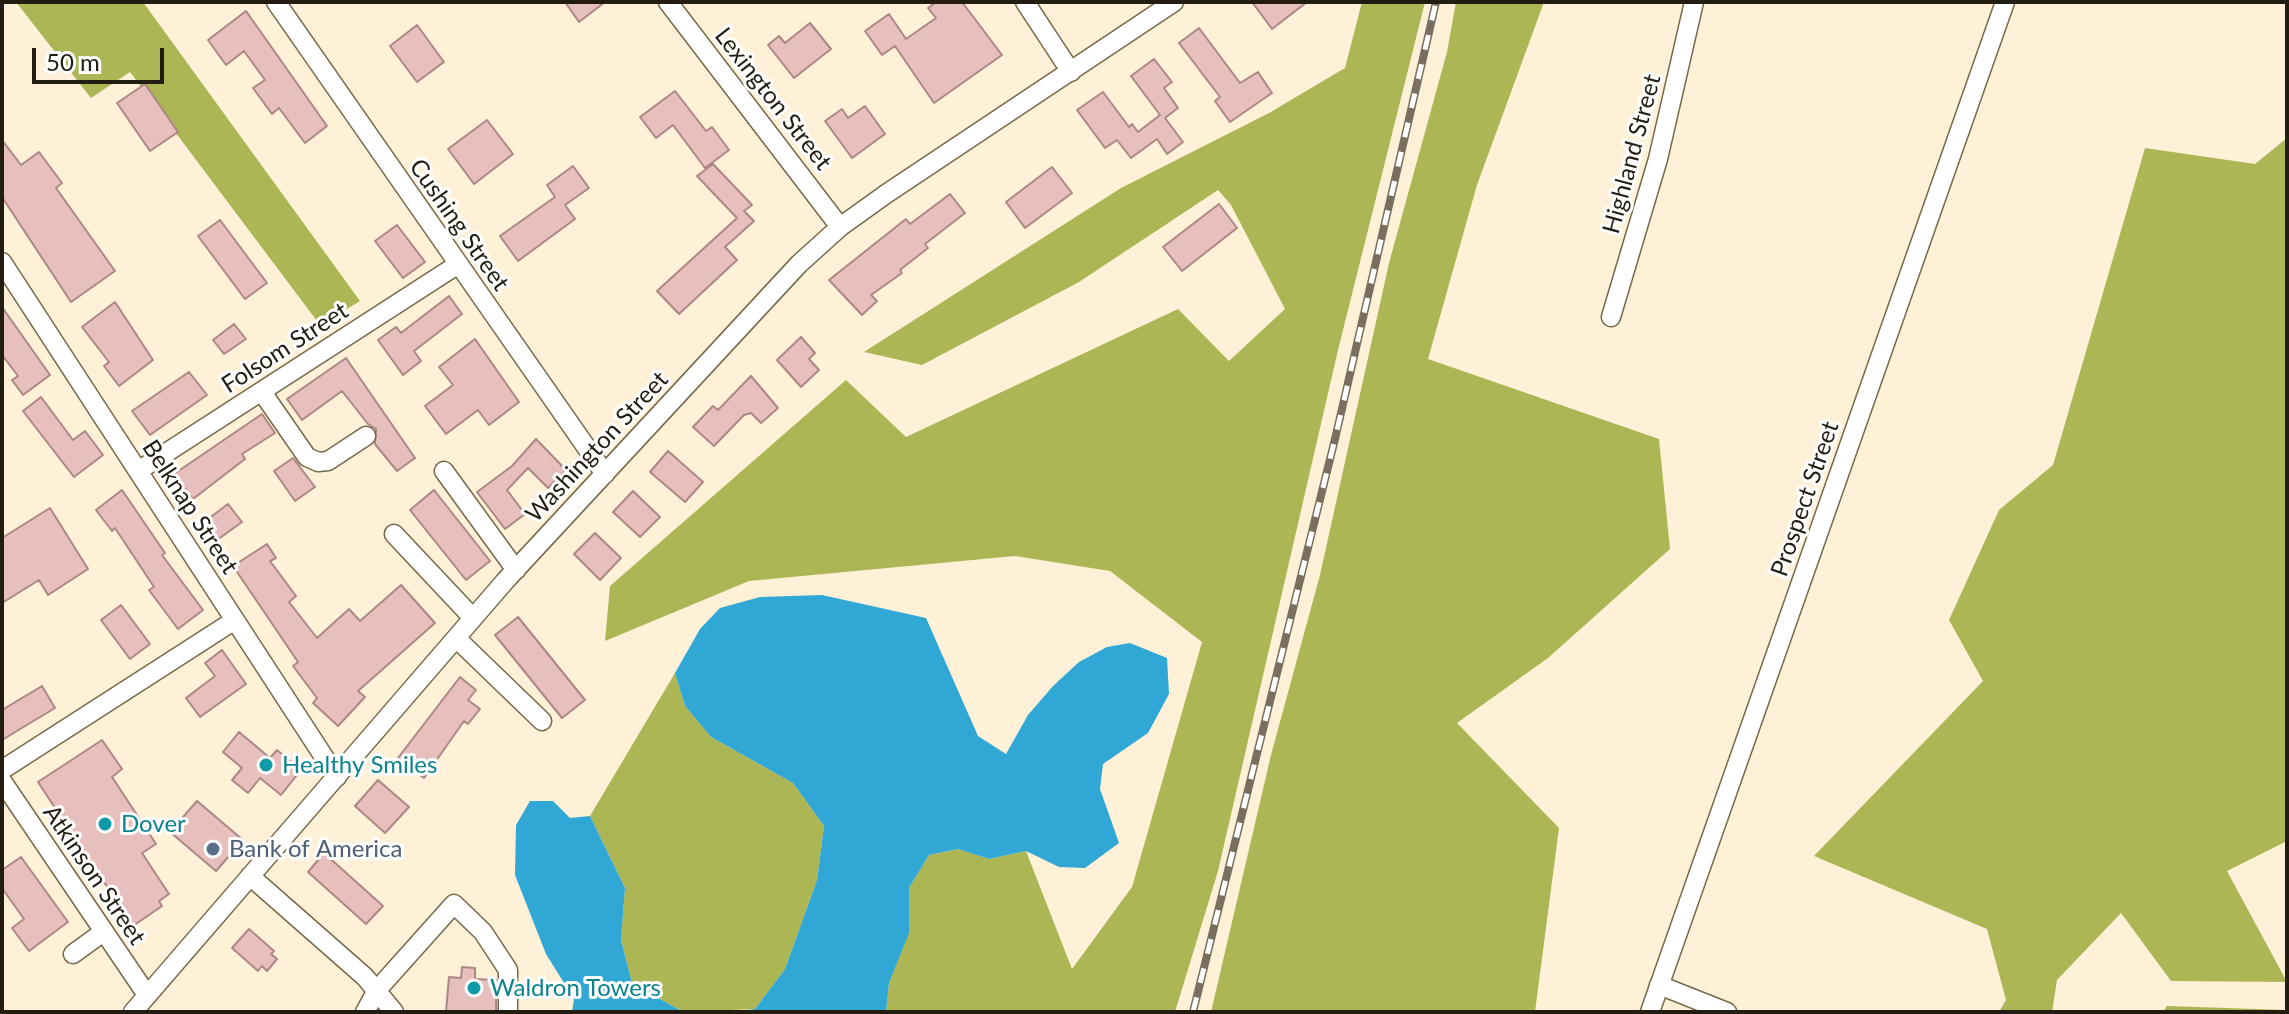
<!DOCTYPE html>
<html>
<head>
<meta charset="utf-8">
<style>
	body { margin:0 }
	#map { position:relative; width:2289px; height:1014px; overflow:hidden; background:#fef1d7; font-family:Lato,sans-serif }
	canvas { display:block }
	.frame { position:absolute; inset:0; border:4px solid #231d11; pointer-events:none }
	.scale { position:absolute; left:32px; top:48px; width:132px; height:36px; box-sizing:border-box; border:4px solid #231d11; border-top:0; padding-left:10px; font-size:24px; line-height:28px; white-space:nowrap; color:#231d11; -webkit-text-stroke:6px #fff; paint-order:stroke }
</style>
</head>
<body>
<div id="map">
<canvas width="2289" height="1014"></canvas>
<div class="frame"></div>
<div class="scale">50 m</div>
</div>
<script>
const ctx = document.querySelector('canvas').getContext('2d');
ctx.lineJoin = 'round';
function fillPath(path, color) { ctx.fillStyle = color; ctx.fill(path, 'evenodd'); }
const poly = rows => new Path2D(rows.map(r => 'M' + r).join(''));
function stroke(path, color, width, dash) { ctx.strokeStyle = color; ctx.lineWidth = width; ctx.lineCap = dash ? 'butt' : 'round'; ctx.setLineDash(dash || []); ctx.stroke(path); }
function drawText(font, color, halo, rows, align = 'center') {
  ctx.font = font + ' Lato,sans-serif'; ctx.lineWidth = 6; ctx.setLineDash([]); ctx.textBaseline = 'middle'; ctx.strokeStyle = halo; ctx.fillStyle = color; for (const [text, x, y, turn = 0] of rows) {
    ctx.save(); ctx.translate(x, y); ctx.rotate((+turn || 0) * Math.PI / 180); ctx.textAlign = isNaN(turn) ? turn : align; if (halo) ctx.strokeText(text, 0, 0); ctx.fillText(text, 0, 0); ctx.restore();
  }
}
fillPath(poly([
	[16,2,143,2,360,301,320,325,130,72,91,98],
	[1362,2,1425,2,1338,350,1218,871,1175,1012,886,1012,889,983,909,932,909,888,929,855,958,849,989,859,1026,851,1072,969,1132,887,1202,642,1110,571,1015,556,749,581,605,641,610,586,846,380,906,437,1178,309,1229,361,1285,309,1231,205,1218,190,1079,282,922,365,864,352,1121,188,1269,113,1345,68],
	[1456,2,1544,2,1477,185,1428,359,1659,439,1670,549,1548,658,1457,723,1559,828,1535,1012,1211,1012,1271,755,1320,575,1389,263,1447,52],
	[2287,138,2287,841,2227,871,2287,982,2171,981,2121,913,2057,980,2052,1012,1999,1012,2006,1000,1987,929,1814,856,1983,681,1949,620,1999,510,2053,465,2145,148,2255,164],
	[675,673,685,706,711,737,793,783,824,826,817,880,785,969,755,1009,683,1012,632,983,621,940,625,888,590,816],
	[2167,1006,2287,1010,2287,1012,2163,1012]
]), '#adb654');
fillPath(poly([
	[822,595,926,618,978,736,1006,754,1028,715,1053,686,1079,662,1107,647,1130,643,1167,658,1169,694,1148,733,1103,764,1100,789,1119,843,1085,868,1059,867,1026,851,989,859,958,849,929,855,909,888,909,933,889,983,886,1012,730,1012,755,1009,785,969,817,880,824,826,793,783,711,737,685,706,675,673,700,629,720,608,760,597],
	[530,801,553,801,570,818,590,816,625,888,621,940,632,983,683,1012,572,1012,574,999,546,954,515,875,516,825]
]), '#31a7d6');
const building = poly([
	[565,2,605,2,579,22,565,2],
	[936,2,962,2,1002,55,934,103,895,46,882,55,865,31,889,14,906,39,936,18,928,8,936,2],
	[1252,2,1307,2,1272,29,1252,2],
	[246,11,327,126,305,143,279,108,272,114,253,88,265,80,244,51,226,65,208,40,246,11],
	[810,23,831,49,794,78,768,45,779,36,785,43,810,23],
	[417,25,444,62,417,82,390,46,417,25],
	[1199,28,1240,83,1258,72,1272,93,1230,122,1215,101,1220,97,1179,43,1199,28],
	[1154,59,1172,82,1164,88,1178,108,1165,118,1183,142,1167,154,1157,139,1131,158,1117,140,1105,148,1077,110,1103,92,1129,127,1132,124,1138,132,1160,115,1131,76,1154,59],
	[145,84,178,132,150,151,117,103,145,84],
	[675,91,706,131,712,127,729,150,705,168,673,125,656,138,640,117,675,91],
	[865,106,885,134,852,158,825,121,842,109,848,118,865,106],
	[487,120,513,154,474,184,448,149,487,120],
	[2,140,21,165,39,152,62,183,56,188,115,271,71,302,2,197,2,140],
	[713,164,752,205,744,211,754,221,725,247,737,260,679,314,657,291,737,218,697,176,713,164],
	[573,166,589,188,565,205,575,219,518,261,500,236,555,197,547,185,573,166],
	[1052,167,1072,193,1025,228,1006,202,1052,167],
	[950,194,965,213,925,244,928,248,900,270,902,273,871,295,877,301,862,315,829,280,906,219,910,224,950,194],
	[1219,204,1237,228,1182,271,1163,247,1219,204],
	[220,220,267,283,245,299,198,236,220,220],
	[397,225,425,262,403,278,375,241,397,225],
	[449,296,462,314,414,351,421,361,403,375,378,340,396,327,401,333,449,296],
	[115,302,153,360,119,386,104,366,109,362,82,327,115,302],
	[2,307,50,375,23,395,12,380,18,376,2,355,2,307],
	[234,324,246,339,224,354,213,340,234,324],
	[801,337,815,353,809,359,819,370,801,387,777,360,801,337],
	[475,339,519,402,489,425,478,410,446,434,425,406,453,385,439,367,475,339],
	[346,358,415,458,397,471,375,444,376,429,368,424,342,391,302,420,287,399,346,358],
	[189,372,207,395,150,435,132,411,189,372],
	[751,376,778,408,761,423,751,413,744,415,714,446,693,427,713,406,718,410,751,376],
	[41,397,73,440,85,431,103,455,74,477,23,411,41,397],
	[262,414,275,433,242,454,245,459,193,499,174,474,262,414],
	[536,439,566,470,548,488,528,468,507,490,525,514,505,529,477,492,512,466,536,439],
	[668,451,703,482,685,502,650,472,668,451],
	[293,458,315,487,295,501,274,471,293,458],
	[122,490,165,553,162,555,203,610,178,629,149,590,154,587,115,528,112,531,96,510,122,490],
	[434,490,490,561,466,580,410,510,434,490],
	[633,491,660,517,640,537,613,512,633,491],
	[228,504,242,522,217,540,204,522,228,504],
	[50,508,88,569,48,595,39,580,2,603,2,538,50,508],
	[595,533,621,558,600,580,574,554,595,533],
	[267,544,276,558,270,561,296,596,289,602,317,638,349,609,360,621,401,585,435,623,358,691,365,697,338,726,313,703,317,698,293,666,298,662,233,566,267,544],
	[121,605,150,644,130,659,101,620,121,605],
	[518,617,585,700,562,718,495,635,518,617],
	[222,650,246,684,200,717,186,698,215,676,205,663,222,650],
	[460,677,476,690,468,700,480,709,468,724,464,721,424,778,398,758,460,677],
	[42,686,55,708,2,740,2,710,42,686],
	[239,732,270,758,277,750,301,770,281,795,260,778,248,793,232,780,242,768,223,752,239,732],
	[102,740,122,769,112,777,156,844,142,853,169,894,159,901,162,906,133,926,38,782,102,740],
	[378,780,409,807,385,833,355,806,378,780],
	[197,801,243,840,216,871,170,832,197,801],
	[324,853,383,906,366,924,308,872,324,853],
	[21,857,68,922,29,951,12,928,24,919,2,888,2,870,21,857],
	[249,929,274,951,271,954,277,959,267,971,262,966,258,971,232,948,249,929],
	[462,967,475,968,475,979,496,980,496,1012,446,1012,449,977,461,978,462,967]
]);
fillPath(building, '#e7bfbc');
stroke(building, '#ac8785', 2);
const minor = poly([
	[276,2,605,474],
	[668,2,840,227],
	[1025,2,1071,72],
	[2,262,337,777],
	[1611,317,1658,159,1694,2],
	[262,392,307,457,318,462,328,461,366,436],
	[138,471,457,265],
	[444,471,516,570],
	[394,534,473,618],
	[456,638,542,721],
	[2,770,235,620],
	[2,781,147,995],
	[250,876,365,977,394,1012],
	[73,954,102,933],
	[1659,985,1727,1012],
	[133,1012,506,580,799,264,840,227,886,194,1174,2],
	[365,1012,377,990,454,904,483,932,508,970,508,1012],
	[1650,1012,2005,2]
]);
stroke(minor, '#76684b', 21);
stroke(minor, '#fff', 18);
const rail = poly([
	[1193,1012,1335,439,1436,2]
]);
stroke(rail, '#786f5e', 8);
stroke(rail, '#fff', 5, [15]);
for (const [x, y, r, color] of [
	[266,765,8,"#0f9aa8"],
	[105,824,8,"#0f9aa8"],
	[213,849,8,"#5c6f8a"],
	[474,988,8,"#0f9aa8"]
]) { const dot = new Path2D(); dot.arc(x, y, r, 0, 2 * Math.PI); ctx.fillStyle = color; ctx.fill(dot); stroke(dot, '#fff', 3); }
drawText('24px', '#231d11', '#fff', [
	["Lexington Street",773,99,52],
	["Highland Street",1632,154,-75],
	["Cushing Street",459,225,55],
	["Folsom Street",285,348,-33],
	["Washington Street",597,447,-47],
	["Prospect Street",1805,499,-71],
	["Belknap Street",190,507,57],
	["Atkinson Street",94,875,56]
]);
drawText('24px', '#0d838f', '#fff', [
	["Healthy Smiles",282,765],
	["Dover",121,824],
	["Waldron Towers",490,988]
], 'left');
drawText('24px', '#4e5e75', '#fff', [
	["Bank of America",229,849]
], 'left');
</script>
</body>
</html>
